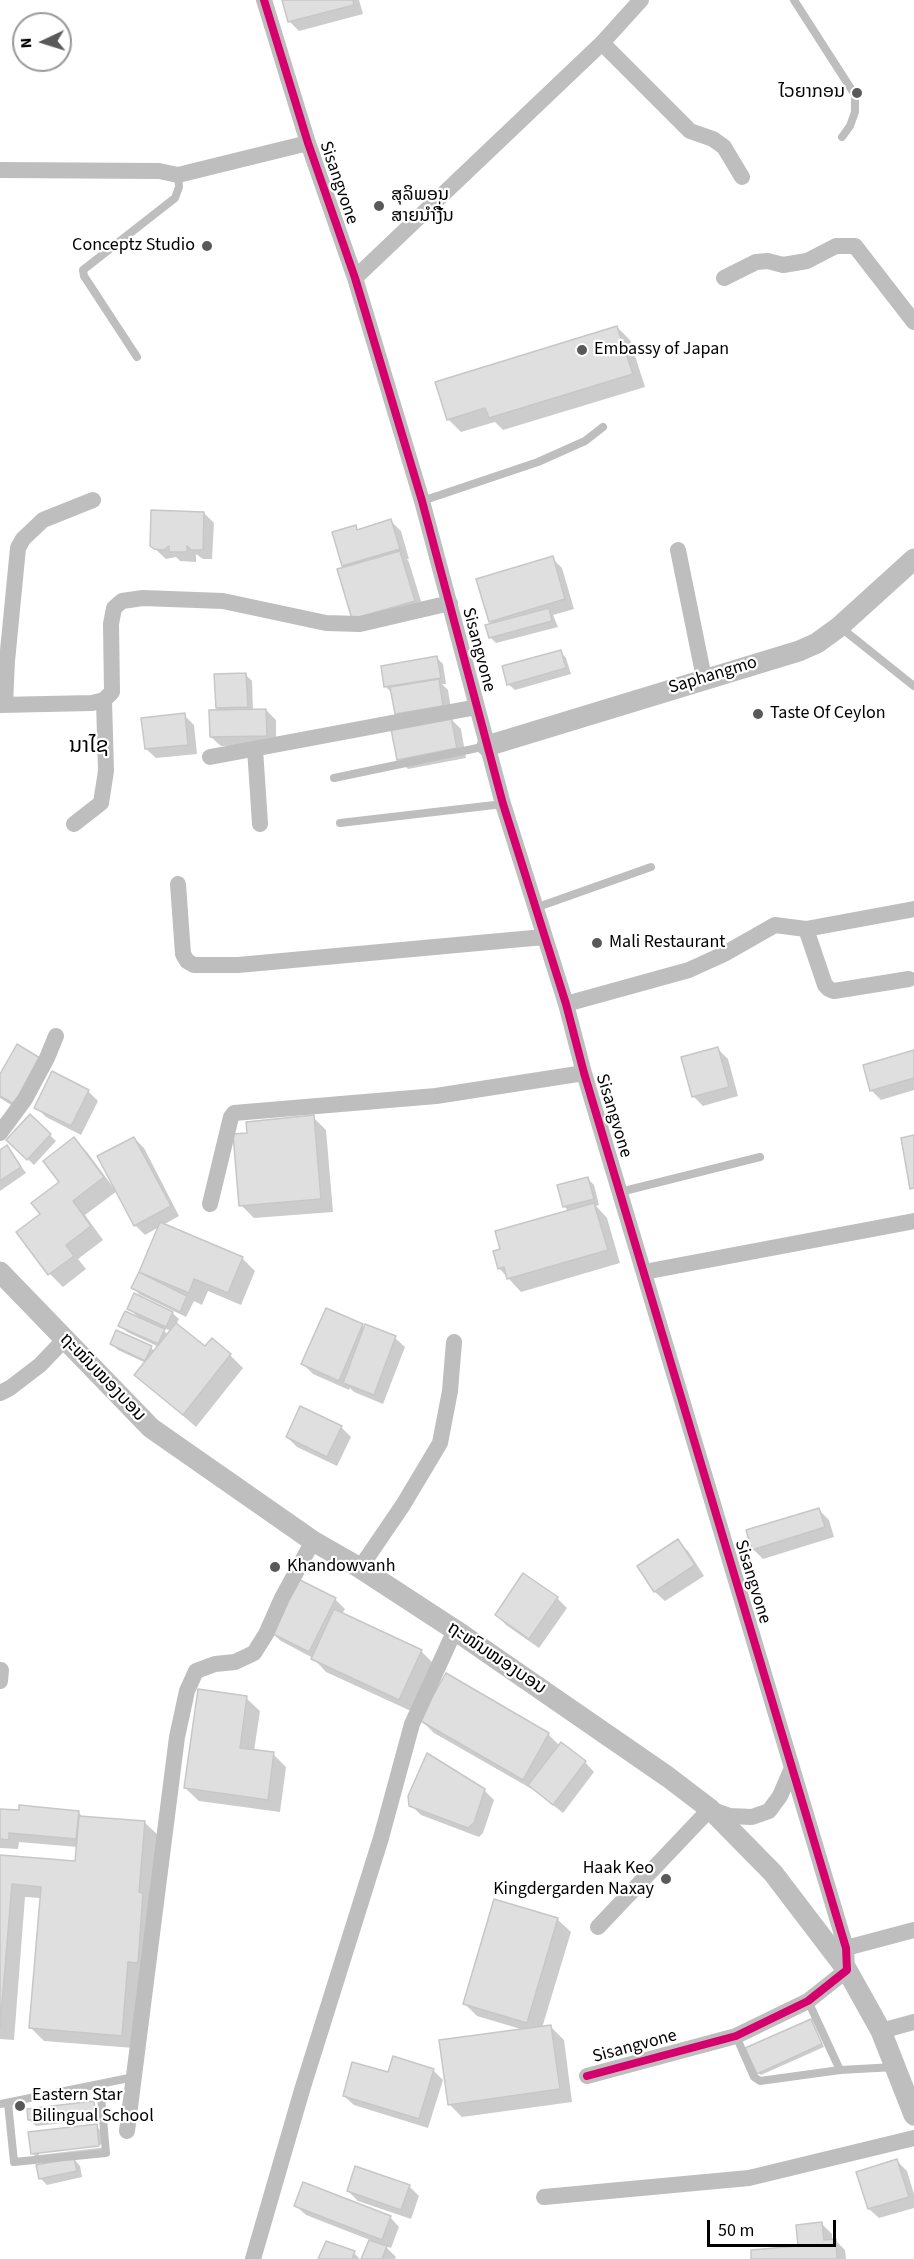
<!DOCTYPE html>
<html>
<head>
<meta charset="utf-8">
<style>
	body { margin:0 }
	#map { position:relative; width:914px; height:2259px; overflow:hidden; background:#fff; font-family:"Source Sans 3",sans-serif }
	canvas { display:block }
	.north { position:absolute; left:12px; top:12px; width:60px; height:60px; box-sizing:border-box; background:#fff; border:2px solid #999; border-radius:50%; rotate:266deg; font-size:16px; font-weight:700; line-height:24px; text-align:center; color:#000 }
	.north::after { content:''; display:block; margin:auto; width:21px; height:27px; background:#595959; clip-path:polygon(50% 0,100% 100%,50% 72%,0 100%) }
	.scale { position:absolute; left:707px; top:2220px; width:129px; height:27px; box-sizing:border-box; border:3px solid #000; border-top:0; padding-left:8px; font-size:18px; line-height:21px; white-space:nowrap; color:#000; -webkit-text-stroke:4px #fff; paint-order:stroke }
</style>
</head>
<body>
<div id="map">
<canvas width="914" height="2259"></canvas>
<div class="north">N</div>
<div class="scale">50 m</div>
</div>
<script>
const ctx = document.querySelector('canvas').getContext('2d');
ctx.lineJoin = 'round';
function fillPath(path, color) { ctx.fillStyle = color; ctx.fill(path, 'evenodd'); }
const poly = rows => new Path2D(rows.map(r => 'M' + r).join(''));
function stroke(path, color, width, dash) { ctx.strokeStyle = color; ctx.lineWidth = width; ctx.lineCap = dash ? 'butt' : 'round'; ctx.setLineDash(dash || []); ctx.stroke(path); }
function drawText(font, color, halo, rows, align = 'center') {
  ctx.font = font + ' "Source Sans 3","Noto Sans Lao",sans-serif'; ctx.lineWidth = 4.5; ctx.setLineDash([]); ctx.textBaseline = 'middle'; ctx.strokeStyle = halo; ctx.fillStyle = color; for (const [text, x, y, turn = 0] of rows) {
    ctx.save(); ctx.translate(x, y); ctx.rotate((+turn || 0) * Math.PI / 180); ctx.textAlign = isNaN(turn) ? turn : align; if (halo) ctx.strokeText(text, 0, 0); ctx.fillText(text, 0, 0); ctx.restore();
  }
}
fillPath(poly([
	[283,0,359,0,363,14,299,31,289,21],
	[617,327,630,340,645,387,503,430,495,422,461,432,448,419],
	[204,513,214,523,212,559,203,559,196,554,196,562,180,561,176,557,166,559,152,546],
	[391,521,401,531,409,559,407,559,409,562,424,611,363,628,347,568,343,565,355,527,359,531],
	[552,558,562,568,574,609,553,615,558,627,496,643,490,637,494,625,490,621],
	[560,651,566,658,571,674,515,690,508,684],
	[437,658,443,664,446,684,442,684,448,690,452,715,392,693,385,686],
	[246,675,252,681,253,711,266,710,276,720,276,745,221,746,211,737,221,712,217,708],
	[184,715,194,725,197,754,156,758,146,749],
	[451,719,461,729,466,758,408,769,398,759],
	[718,1049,728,1059,738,1096,703,1106,693,1096],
	[914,1052,914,1090,881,1100,871,1090],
	[0,1078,24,1113,0,1098],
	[88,1091,98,1101,81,1135,46,1117,36,1107],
	[30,1116,56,1141,34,1165,8,1140],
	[313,1117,326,1130,333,1212,254,1218,241,1205,249,1134],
	[134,1138,144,1148,179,1216,163,1225,242,1258,255,1271,241,1305,208,1291,202,1305,194,1301,186,1317,139,1294,133,1287,159,1227,145,1235,135,1225,117,1191,85,1215,103,1240,78,1259,86,1269,63,1287,50,1274,18,1232,42,1215,61,1183,74,1139,87,1152,113,1187],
	[7,1147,26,1173,0,1191,0,1152],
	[587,1178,594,1185,599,1205,596,1206,607,1218,620,1263,521,1292,499,1268,569,1212,564,1206],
	[129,1308,167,1311,168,1309,179,1319,176,1325,206,1348,230,1355,243,1368,196,1427,136,1375,146,1363,118,1350,112,1344,151,1348,155,1351,159,1347,127,1332,120,1325,139,1318],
	[161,1327,171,1331,168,1335],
	[327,1310,366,1328,395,1338,405,1347,383,1404,354,1392,350,1388,349,1390,313,1374,303,1364],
	[341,1427,351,1437,337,1466,297,1447,287,1437],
	[819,1510,829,1520,834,1537,763,1559,753,1549],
	[678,1541,688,1551,704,1576,665,1601,655,1592,639,1567],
	[557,1598,567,1608,539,1648,506,1625,497,1615],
	[335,1599,345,1609,342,1614,422,1652,435,1665,413,1712,326,1672,313,1658,281,1641,271,1632],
	[446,1676,548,1734,560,1746,585,1762,594,1772,563,1813,537,1792,434,1733,421,1720],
	[246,1698,260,1711,254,1751,273,1754,286,1767,280,1812,199,1801,185,1788],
	[484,1790,494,1800,483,1833,479,1837,421,1815,411,1805],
	[0,1810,78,1812,83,1817,144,1822,158,1835,134,2048,44,2041,31,2028,41,1898,25,1897,14,2040,0,2039,0,1856,77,1862,78,1847,19,1842,18,1849,0,1848],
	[557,1919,571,1932,542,2028,551,2027,564,2040,572,2102,462,2117,449,2104,524,2030,477,2016,464,2003],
	[811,2020,824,2047,761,2075,758,2073],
	[433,2070,443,2080,428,2128,354,2105,344,2096,389,2074],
	[93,2103,99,2109,100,2119,36,2126,29,2120],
	[96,2126,106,2136,108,2156,74,2159,80,2166,82,2177,47,2185,40,2178,44,2165,32,2153],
	[107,2144,107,2147,39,2155,39,2152],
	[897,2161,907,2171,914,2194,914,2208,879,2218,869,2209],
	[409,2186,419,2196,411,2219,358,2201,348,2191],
	[296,2206,390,2217,399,2227,391,2248,385,2246,396,2257,395,2259,362,2259,370,2240,306,2215],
	[822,2224,832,2234,832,2241,835,2240,845,2250,846,2259,753,2259,799,2247],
	[354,2253,360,2259,320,2259]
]), '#0003');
const building = poly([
	[282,0,353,0,354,5,288,22,282,0],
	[617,326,633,374,489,418,485,408,447,420,435,382,617,326],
	[151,510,204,512,203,550,191,550,187,546,187,552,169,552,169,546,164,550,154,549,150,546,151,510],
	[391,519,400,549,342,566,332,532,356,525,357,530,391,519],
	[400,551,415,601,352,619,337,569,400,551],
	[553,556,565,599,489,622,476,579,553,556],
	[549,608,552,621,489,638,485,625,549,608],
	[561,650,566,668,507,685,502,666,561,650],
	[437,656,441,678,384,687,381,666,437,656],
	[246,673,248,707,216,708,214,674,246,673],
	[439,679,443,706,395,714,390,687,439,679],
	[266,709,267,736,210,737,209,710,266,709],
	[185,713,188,745,145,749,141,718,185,713],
	[451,717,457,748,397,760,391,729,451,717],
	[17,1044,40,1058,14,1104,0,1096,0,1074,17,1044],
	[718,1047,729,1087,692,1097,681,1057,718,1047],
	[914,1050,914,1078,870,1091,863,1065,914,1050],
	[52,1071,89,1090,71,1126,34,1108,52,1071],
	[30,1114,51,1134,27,1160,6,1140,30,1114],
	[314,1115,321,1199,239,1206,233,1134,247,1133,246,1122,314,1115],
	[914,1135,914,1188,910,1189,901,1138,914,1135],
	[74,1137,104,1177,73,1201,91,1226,66,1245,74,1256,48,1275,16,1232,40,1214,31,1203,59,1182,43,1161,74,1137],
	[134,1137,171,1206,134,1226,97,1156,134,1137],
	[7,1145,21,1167,0,1181,0,1150,7,1145],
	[588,1177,594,1199,563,1207,557,1185,588,1177],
	[594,1203,608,1250,507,1279,504,1267,498,1269,493,1251,500,1249,495,1231,594,1203],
	[160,1222,243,1257,228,1293,194,1279,189,1293,139,1272,160,1222],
	[139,1272,187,1296,180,1312,131,1288,139,1272],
	[134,1293,173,1312,166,1327,127,1309,134,1293],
	[326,1308,363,1324,339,1381,301,1364,326,1308],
	[125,1311,165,1329,158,1344,118,1326,125,1311],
	[176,1323,205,1346,212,1338,231,1354,183,1415,134,1375,176,1323],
	[365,1324,396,1336,374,1395,343,1383,365,1324],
	[116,1330,152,1346,145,1361,110,1344,116,1330],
	[300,1406,342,1426,327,1457,286,1437,300,1406],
	[819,1508,825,1527,752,1550,746,1530,819,1508],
	[678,1539,695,1565,654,1592,637,1566,678,1539],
	[523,1573,558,1597,529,1639,495,1615,523,1573],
	[296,1578,336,1598,309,1652,269,1632,296,1578],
	[334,1609,422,1650,399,1700,311,1659,334,1609],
	[446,1673,549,1733,523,1780,419,1720,446,1673],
	[198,1689,247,1696,240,1748,274,1752,268,1800,184,1788,198,1689],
	[561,1742,586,1761,553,1805,528,1785,561,1742],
	[427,1753,485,1789,474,1823,468,1828,409,1806,408,1796,427,1753],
	[19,1805,79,1811,76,1839,9,1833,9,1840,0,1839,0,1809,19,1810,19,1805],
	[79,1816,145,1821,139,1892,143,1893,138,1963,128,1962,122,2036,29,2028,41,1887,12,1884,0,2028,0,1855,75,1861,79,1816],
	[494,1899,558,1918,527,2023,463,2004,494,1899],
	[811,2019,822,2044,757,2074,745,2048,811,2019],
	[551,2025,560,2089,448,2105,439,2040,551,2025],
	[393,2056,434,2069,419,2119,343,2096,352,2062,388,2072,393,2056],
	[94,2101,95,2113,28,2120,27,2109,94,2101],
	[97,2124,99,2146,31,2154,28,2132,97,2124],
	[74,2158,77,2171,39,2179,36,2165,74,2158],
	[897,2159,909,2197,868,2209,856,2172,897,2159],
	[355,2166,410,2185,401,2210,347,2191,355,2166],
	[303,2182,391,2216,382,2240,294,2206,303,2182],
	[822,2222,824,2240,836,2239,837,2259,751,2259,751,2250,798,2246,796,2225,822,2222],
	[369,2240,387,2246,382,2259,361,2259,369,2240],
	[326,2241,355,2251,352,2259,318,2259,326,2241]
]);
fillPath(building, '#dfdfdf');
stroke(building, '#c7c7c7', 1.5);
stroke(poly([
	[794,0,855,95,855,112,850,126,842,137],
	[137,357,84,276,83,270,175,198,179,187,178,175],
	[422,501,538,462,585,441,603,427],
	[840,627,914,686],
	[334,778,487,746],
	[340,823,503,804],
	[535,908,651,867],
	[620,1192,760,1157],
	[808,2001,840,2070],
	[736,2036,754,2077,760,2081,840,2070,895,2067],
	[8,2103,14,2162,106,2153,100,2085],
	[0,2104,134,2077]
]), '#bebebe', 8);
stroke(poly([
	[264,0,308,143,355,278,422,501,503,804,566,1004,584,1073,846,1948,847,1970,808,2001,736,2036,587,2076],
	[602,43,690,131,713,139,724,147,742,177],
	[0,170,159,171,178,175,308,143],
	[355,278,602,43,641,0],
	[724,278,756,262,768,261,783,265,807,261,836,246,855,246,914,322],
	[678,550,704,678],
	[5,704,7,661,18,548,23,539,43,520,93,500],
	[0,705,92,703,104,700,112,692,111,624,114,608,122,601,143,598,223,601,326,623,360,624,450,603],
	[255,749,260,824],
	[210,757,477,707],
	[74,824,101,803,106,771,104,700],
	[178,884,183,954,187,961,194,965,238,965,544,937],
	[806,929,825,985,829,989,834,991,909,979],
	[566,1004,689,970,724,954,775,925,806,929,914,909],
	[0,1133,25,1099,47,1058,56,1036],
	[210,1204,231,1117,234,1113,436,1096,584,1073],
	[644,1272,914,1221],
	[0,1393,10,1388,40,1365,64,1340],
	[360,1568,403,1505,440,1443,450,1391,454,1342],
	[0,1681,1,1670],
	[598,1927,710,1809,730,1816,752,1817,769,1811,780,1796,792,1768],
	[846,1948,914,1930],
	[881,2031,914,2022],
	[127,2131,177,1737,187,1691,196,1671,215,1664,235,1662,254,1653,266,1634,282,1598,313,1541],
	[544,2197,749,2178,914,2138],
	[253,2259,302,2090,381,1838,412,1724,455,1630]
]), '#bebebe', 16);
stroke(poly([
	[487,746,799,651,817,643,839,627,914,559],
	[0,1272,151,1428,313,1541,360,1568,455,1630,668,1777,710,1809,773,1873,847,1970,881,2031,914,2115]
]), '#bebebe', 21);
stroke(poly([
	[264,0,308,143,355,278,422,501,503,804,566,1004,584,1073,846,1948,847,1970,808,2001,736,2036,587,2076]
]), '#d6006c', 8);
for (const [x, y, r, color] of [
	[857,93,6,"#595959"],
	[379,206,6,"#595959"],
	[207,246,6,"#595959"],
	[582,350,6,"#595959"],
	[758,714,6,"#595959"],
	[597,943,6,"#595959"],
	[275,1567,6,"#595959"],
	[666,1879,6,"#595959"],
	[20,2106,6,"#595959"]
]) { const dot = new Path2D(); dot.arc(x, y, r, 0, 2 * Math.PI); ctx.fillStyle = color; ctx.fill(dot); stroke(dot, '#fff', 2); }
drawText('18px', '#000', '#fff', [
	["ໄວຍາກອນ",845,93,"right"],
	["ສຸລິພອນ",391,196],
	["ສາຍນຳ້ງື່ນ",391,217],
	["Conceptz Studio",195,246,"right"],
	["Embassy of Japan",594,350],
	["Taste Of Ceylon",770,714],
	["Mali Restaurant",609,943],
	["Khandowvanh",287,1567],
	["Haak Keo",654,1869,"right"],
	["Kingdergarden Naxay",654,1890,"right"],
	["Eastern Star",32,2096],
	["Bilingual School",32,2117]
], 'left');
drawText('18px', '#000', '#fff', [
	["Sisangvone",338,183,71],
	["Sisangvone",478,650,75],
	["Saphangmo",713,676,-17],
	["Sisangvone",613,1116,73],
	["ຖະໜົນໜອງບອນ",102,1378,46],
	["Sisangvone",752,1582,73],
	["ຖະໜົນໜອງບອນ",496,1659,34],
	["Sisangvone",635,2047,-15]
]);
drawText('21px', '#000', '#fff', [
	["ນາໄຊ",89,747]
]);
</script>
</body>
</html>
